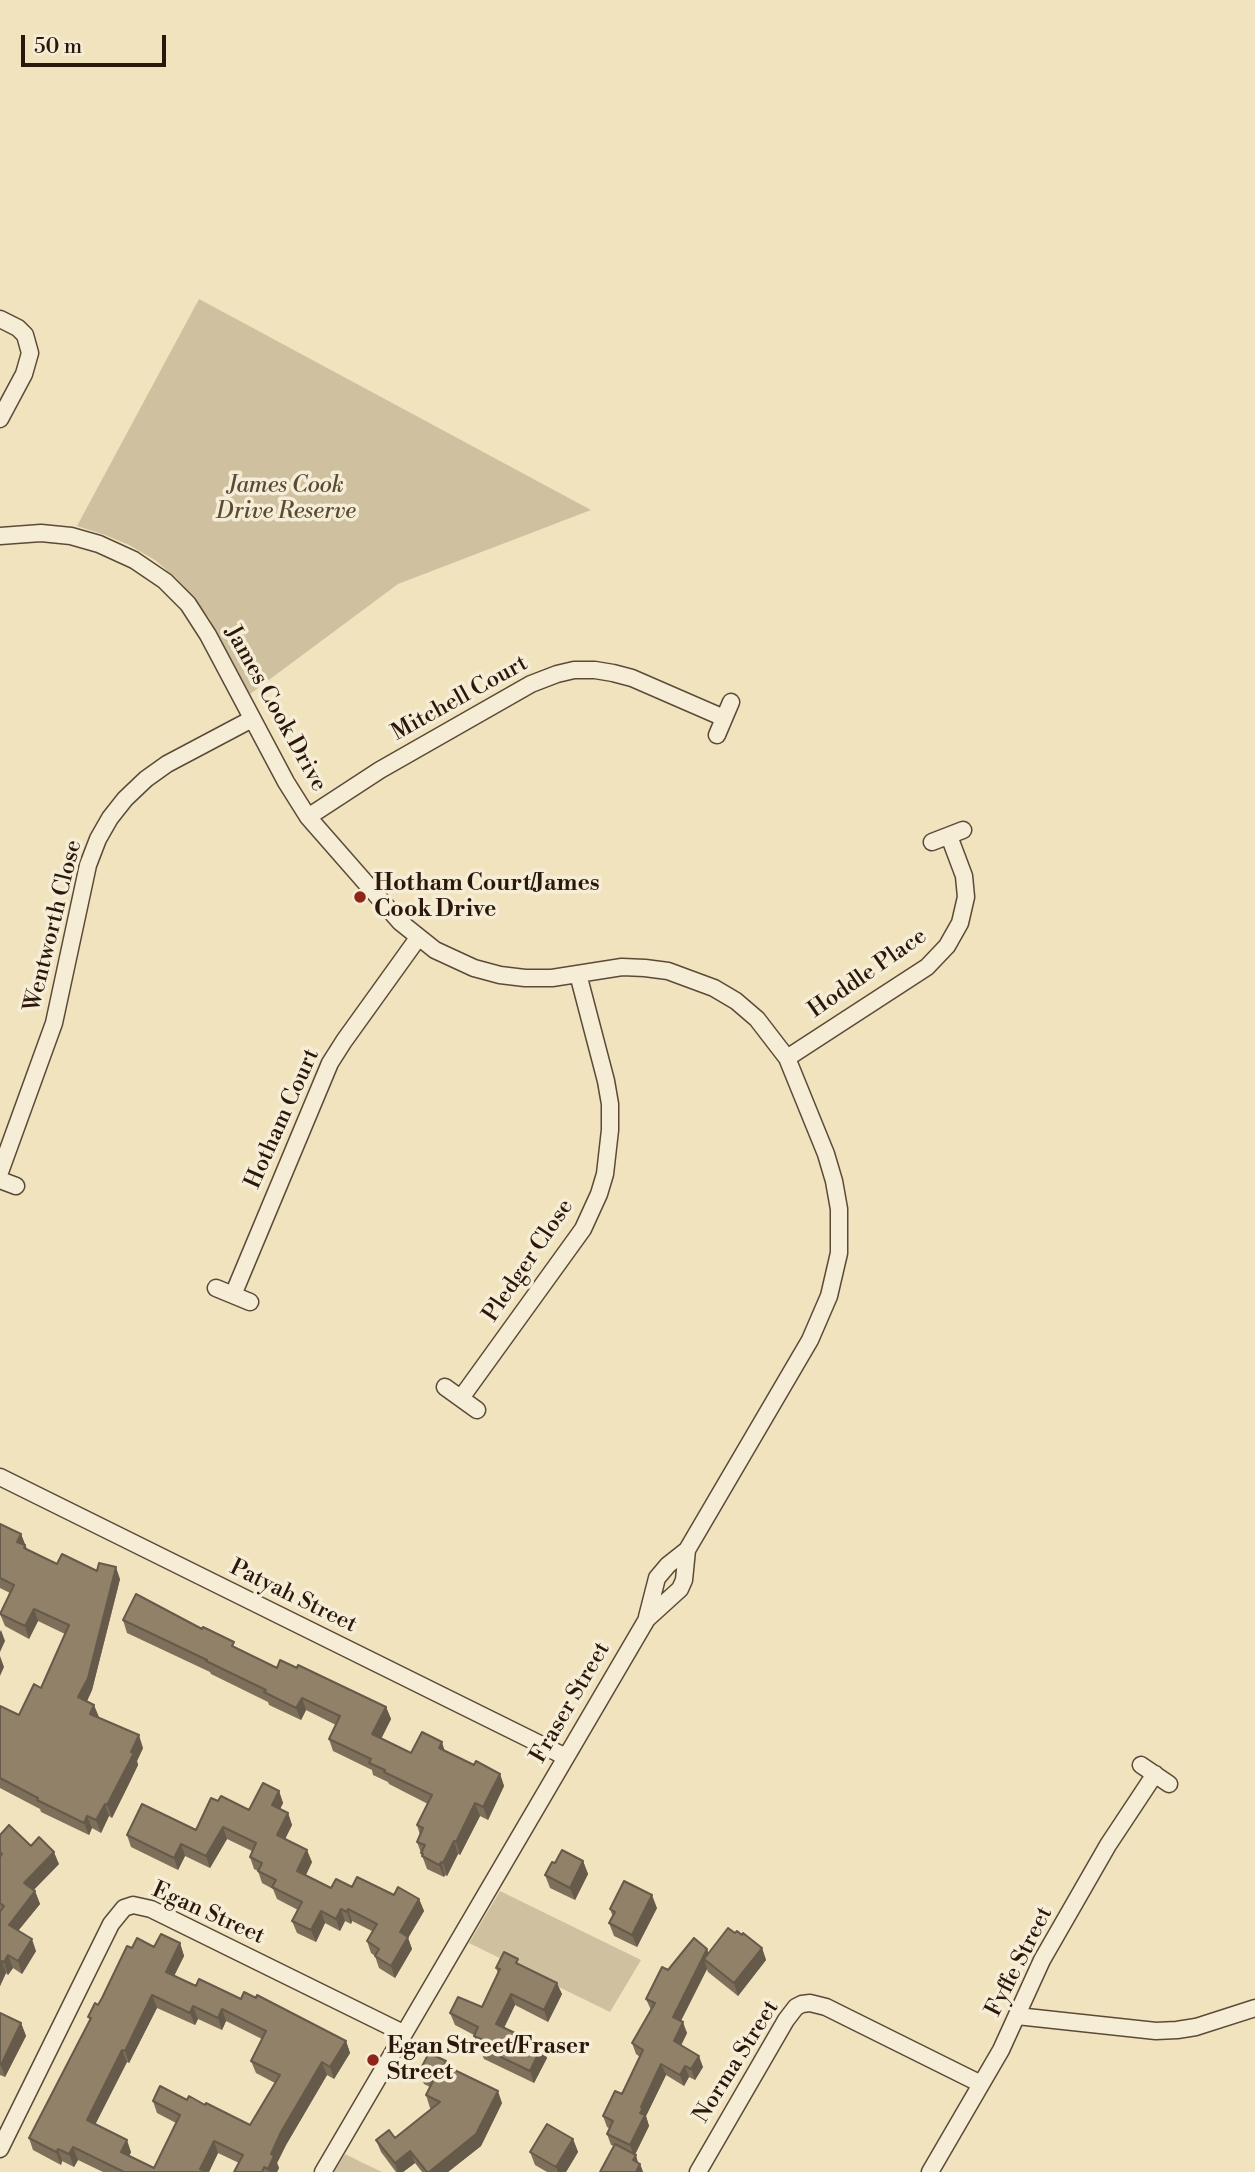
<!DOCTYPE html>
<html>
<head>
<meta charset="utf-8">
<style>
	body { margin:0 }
	#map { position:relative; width:1255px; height:2172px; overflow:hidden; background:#f0e3be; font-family:"Libre Bodoni",serif }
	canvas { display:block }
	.scale { position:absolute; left:21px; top:35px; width:145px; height:32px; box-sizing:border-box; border:4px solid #2b170c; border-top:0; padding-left:9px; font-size:21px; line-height:24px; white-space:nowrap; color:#2b170c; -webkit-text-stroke:5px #f5edd5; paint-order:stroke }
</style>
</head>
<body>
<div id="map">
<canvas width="1255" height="2172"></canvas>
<div class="scale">50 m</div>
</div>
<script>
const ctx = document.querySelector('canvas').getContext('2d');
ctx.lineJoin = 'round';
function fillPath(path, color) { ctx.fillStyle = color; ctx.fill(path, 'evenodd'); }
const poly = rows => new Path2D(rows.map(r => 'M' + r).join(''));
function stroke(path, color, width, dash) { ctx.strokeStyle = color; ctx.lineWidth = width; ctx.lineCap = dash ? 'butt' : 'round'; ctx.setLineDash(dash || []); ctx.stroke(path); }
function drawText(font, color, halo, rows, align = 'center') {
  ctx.font = font + ' "Libre Bodoni",serif'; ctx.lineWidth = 7; ctx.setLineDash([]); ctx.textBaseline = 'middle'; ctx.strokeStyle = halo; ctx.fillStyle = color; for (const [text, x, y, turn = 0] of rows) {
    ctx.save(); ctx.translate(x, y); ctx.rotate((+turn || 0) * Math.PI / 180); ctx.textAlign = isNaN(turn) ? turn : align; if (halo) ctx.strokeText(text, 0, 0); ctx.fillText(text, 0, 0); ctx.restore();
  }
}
fillPath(poly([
	[199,299,591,510,398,584,250,694,209,618,177,579,155,560,129,545,105,535,77,526],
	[500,1891,641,1960,610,2012,469,1943],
	[345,2154,363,2163,382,2172,334,2172]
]), '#cfc0a0');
const street = poly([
	[0,319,18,328,25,335,30,353,24,374,0,419],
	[0,536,41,533,71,536,99,544,134,560,165,581,188,604,208,635,286,782,308,817,400,922,435,950,474,968,500,975,525,978,552,978,622,967,645,968,668,971,714,988,736,1001,757,1019,787,1058,826,1154,834,1181,839,1209,839,1253,829,1296,810,1340,687,1550,684,1580,680,1589,647,1619,323,2172],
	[717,735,731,702],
	[308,817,380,770,531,684,557,674,574,670,595,670,613,673,632,678,724,718],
	[932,842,963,830],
	[787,1058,927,967,947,946,960,923,966,897,964,876,949,836],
	[0,1172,54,1023,88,865,98,839,110,818,125,799,146,779,167,764,252,719],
	[0,1180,16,1186],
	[216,1288,250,1302],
	[233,1295,330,1063,344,1041,418,938],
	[445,1387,477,1410],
	[461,1398,583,1229,599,1194,605,1174,610,1130,610,1104,606,1081,578,974],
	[0,1477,566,1757],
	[647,1617,657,1578,668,1565,687,1550],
	[1141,1765,1169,1784],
	[1017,2016,1156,2031,1177,2030,1196,2027,1255,2008],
	[0,2149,111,1924,124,1908,133,1905,151,1909,403,2033],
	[698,2172,786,2020,796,2007,802,2004,810,2003,826,2007,981,2084],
	[930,2172,1001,2050,1042,1960,1108,1845,1155,1774]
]);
stroke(street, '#5c4a38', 19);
stroke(street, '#f5edd5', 16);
fillPath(poly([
	[0,1524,21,1534,27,1550,57,1564,97,1571,120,1579,92,1690,87,1701,99,1718,143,1748,137,1761,138,1765,129,1784,112,1818,109,1816,101,1833,92,1828,89,1835,41,1812,40,1809,0,1788,0,1706,19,1715,41,1688,65,1634,38,1621,29,1639,5,1626,0,1614,10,1593,0,1588],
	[123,1620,236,1648,277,1668,297,1668,386,1707,391,1719,381,1739,411,1753,445,1752,474,1765,500,1774,504,1786,488,1820,480,1816,460,1855,458,1854,447,1876,445,1875,444,1877,427,1869,417,1842,420,1835,417,1825,428,1804,389,1784,388,1782,373,1775,372,1770,333,1751,329,1739,336,1725,306,1710,301,1720,269,1705,268,1702,211,1674,210,1672,127,1633],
	[279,1791,283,1803,280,1809,288,1813,292,1825,285,1839,312,1862,306,1875,331,1888,352,1887,419,1899,424,1911,408,1938,412,1949,395,1978,379,1968,375,1956,371,1953,367,1941,372,1931,352,1921,351,1924,345,1921,340,1931,325,1923,316,1942,297,1933,292,1921,298,1910,277,1899,273,1889,262,1883,258,1871,254,1869,250,1857,252,1851,227,1839,210,1868,185,1856,178,1870,131,1847,127,1835,196,1830,218,1801,249,1810],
	[0,1835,31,1846,59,1864,33,1890,35,1891,40,1904,18,1931,36,1951,22,1974,13,1968,8,1975,6,1973,0,1986],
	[583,1861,588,1874,575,1900,550,1888,545,1875],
	[657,1908,637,1947,614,1936,609,1923,613,1917,610,1909],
	[735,1933,742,1935,762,1948,766,1960,738,1996,708,1972,707,1969,681,2021,687,2033,681,2045,703,2067,695,2080,689,2077,684,2086,666,2075,646,2116,649,2126,635,2155,638,2163,640,2164,643,2172,600,2172,614,2146,611,2145,607,2134,610,2129,607,2127,603,2116,622,2094,640,2057,636,2054,632,2043,651,2010,646,1999,668,1970,707,1949,708,1953],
	[180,1943,184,1956,174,1976,196,1986,241,1999,346,2041,350,2053,334,2079,327,2075,286,2145,277,2163,279,2168,277,2172,234,2172,239,2163,218,2153,209,2172,103,2172,78,2160,74,2167,62,2161,61,2165,33,2150,29,2138,90,2020,88,2017,98,2005,132,1948],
	[157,2008,195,2025,198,2019,222,2030,226,2021,262,2039,251,2061,256,2073,275,2083,250,2125,187,2100,153,2101,157,2113,176,2123,154,2168,129,2156,131,2152,95,2124,127,2062,129,2063],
	[520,1965,562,1994,548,2022,515,2005,504,2028,547,2058,534,2083,484,2059,480,2049,478,2048,474,2035,455,2025,450,2013,482,2007,498,1973,496,1968],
	[0,2013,21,2023,26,2036,5,2077,0,2075],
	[448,2067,502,2103,481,2146,448,2172,422,2172,415,2163,403,2172,396,2172,381,2152,376,2140,395,2138,432,2109,430,2108,426,2095,430,2087,424,2084,419,2072],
	[573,2139,578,2152,566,2172,547,2172,535,2165,530,2152]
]), '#7d6f5a');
fillPath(poly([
	[21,1534,30,1557,17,1542],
	[116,1567,120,1579,92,1690,83,1710,78,1697],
	[34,1609,38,1621,29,1639,25,1626],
	[1,1630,5,1641,0,1652,0,1632],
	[0,1656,4,1667,0,1676],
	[302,1698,306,1710,301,1720,296,1708],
	[94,1705,99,1717,90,1714],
	[386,1707,391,1719,377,1747,372,1734],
	[139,1735,143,1748,137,1761,138,1765,112,1818,107,1805],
	[442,1742,446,1755,439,1748],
	[500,1774,504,1786,488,1820,483,1807],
	[279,1791,283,1803,276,1817,272,1805],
	[475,1803,480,1816,460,1855,456,1842],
	[105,1804,109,1816,101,1833,96,1820],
	[288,1813,292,1825,281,1847,277,1835],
	[87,1816,92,1828,89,1835,84,1823],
	[223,1827,227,1839,210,1868,206,1856],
	[454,1841,458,1854,447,1876,443,1863],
	[181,1844,185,1856,178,1870,174,1858],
	[307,1850,312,1862,302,1883,297,1871],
	[54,1852,59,1864,29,1895,24,1883],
	[583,1861,588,1874,575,1900,570,1888],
	[441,1862,445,1875,444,1877,439,1865],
	[35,1891,40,1904,13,1937,9,1925],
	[652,1895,657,1908,637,1947,632,1935],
	[419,1899,424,1911,408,1938,412,1949,395,1978,391,1966,400,1932],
	[341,1909,345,1921,340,1931,336,1919],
	[348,1909,352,1921,351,1924,347,1912],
	[321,1911,325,1923,316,1942,311,1930],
	[32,1939,36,1951,22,1974,18,1961],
	[180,1943,184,1956,170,1984,166,1972],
	[762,1948,766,1960,738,1996,734,1983],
	[707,1949,711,1960,704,1959,707,1969,677,2028,673,2017],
	[8,1955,13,1968,8,1975,4,1962],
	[2,1961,6,1973,0,1986,0,1965],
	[557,1983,562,1994,548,2022,544,2010],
	[511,1994,515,2005,500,2036,496,2024],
	[152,1995,157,2008,129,2063,125,2051],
	[193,2006,198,2019,195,2025,190,2013],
	[222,2009,226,2021,222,2030,218,2018],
	[683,2022,687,2033,678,2052,674,2041],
	[21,2023,26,2036,5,2077,1,2065],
	[346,2041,350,2053,334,2079,330,2067],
	[542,2046,547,2058,534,2083,530,2071],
	[122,2050,127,2062,91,2133,87,2120],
	[699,2056,703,2067,695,2080,691,2069],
	[322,2062,327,2075,286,2145,277,2163,279,2168,277,2172,269,2172,268,2169,271,2154,281,2132],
	[661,2064,666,2075,646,2116,649,2126,634,2156,630,2145,640,2113,641,2107],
	[685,2066,689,2077,684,2086,680,2075],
	[498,2091,502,2103,481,2146,448,2172,429,2172],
	[573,2139,578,2152,566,2172,558,2172,556,2167],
	[127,2140,131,2152,125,2164,121,2152],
	[214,2141,218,2153,209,2172,201,2172,200,2169],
	[73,2147,78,2160,74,2167,69,2154],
	[58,2149,62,2161,61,2165,56,2152],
	[410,2151,415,2163,403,2172,398,2172,395,2163],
	[636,2155,639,2166,640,2164,643,2172,636,2172,633,2160]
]), '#665a4a');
const building = poly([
	[0,1524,21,1534,17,1542,25,1545,24,1548,57,1564,62,1554,97,1571,99,1563,116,1567,88,1678,78,1697,94,1705,90,1714,139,1735,131,1752,134,1753,124,1772,107,1805,105,1804,96,1820,87,1816,84,1823,37,1800,38,1798,0,1778,0,1706,19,1715,34,1684,41,1688,69,1625,34,1609,25,1626,0,1614,14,1585,0,1578,0,1524],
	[136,1594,202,1629,203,1627,234,1642,232,1646,277,1668,280,1660,297,1668,298,1665,386,1707,372,1734,411,1753,422,1732,442,1742,439,1748,474,1765,476,1761,500,1774,483,1807,475,1803,456,1842,454,1841,443,1863,441,1862,439,1865,422,1856,423,1854,421,1853,425,1845,417,1842,423,1828,417,1825,432,1795,384,1772,385,1770,369,1763,371,1759,329,1739,340,1716,302,1698,296,1708,264,1692,266,1690,206,1661,207,1660,123,1620,136,1594],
	[263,1783,279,1791,272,1805,288,1813,277,1835,307,1850,297,1871,331,1888,336,1879,352,1887,357,1877,394,1895,398,1887,419,1899,400,1932,408,1937,391,1966,375,1956,379,1949,367,1941,377,1924,348,1909,347,1912,341,1909,336,1919,321,1911,311,1930,292,1921,302,1902,272,1887,276,1880,258,1871,262,1863,250,1857,256,1843,223,1827,206,1856,181,1844,174,1858,127,1835,142,1804,196,1830,211,1798,218,1801,221,1796,249,1810,263,1783],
	[9,1825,31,1846,39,1837,54,1852,24,1883,35,1891,9,1925,32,1939,18,1961,8,1955,4,1962,2,1961,0,1965,0,1912,4,1906,0,1903,0,1857,2,1854,0,1852,0,1835,9,1825],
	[562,1850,583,1861,570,1888,545,1875,552,1862,555,1863,562,1850],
	[624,1881,652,1895,632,1935,609,1923,615,1912,610,1909,624,1881],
	[728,1928,735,1933,737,1931,742,1935,743,1933,762,1948,734,1983,704,1959,728,1928],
	[161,1934,180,1943,166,1972,196,1986,199,1979,241,1999,244,1992,256,1998,257,1995,346,2041,330,2067,322,2062,281,2132,271,2154,274,2156,268,2169,264,2167,262,2172,234,2172,243,2155,214,2141,200,2169,207,2172,124,2172,73,2147,69,2154,58,2149,56,2152,29,2138,91,2018,88,2017,95,2003,98,2005,102,1998,127,1946,132,1948,137,1938,154,1947,161,1934],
	[152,1995,190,2013,193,2006,218,2018,222,2009,266,2031,251,2061,280,2075,250,2125,206,2103,205,2105,189,2096,187,2100,160,2086,153,2101,180,2115,154,2168,121,2152,127,2140,87,2120,122,2050,125,2051,152,1995],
	[694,1938,707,1949,673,2017,683,2022,674,2041,699,2056,691,2069,685,2066,680,2075,661,2064,641,2107,643,2108,640,2113,645,2115,630,2145,607,2134,613,2121,603,2116,615,2091,622,2094,643,2050,632,2043,655,2003,646,1999,662,1967,668,1970,694,1938],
	[504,1952,518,1959,516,1963,557,1983,544,2010,511,1994,496,2024,542,2046,530,2071,480,2047,483,2040,474,2036,478,2027,450,2013,458,1997,482,2007,500,1969,496,1968,504,1952],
	[0,2013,21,2023,1,2065,0,2064,0,2013],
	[429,2053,446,2061,444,2065,498,2091,476,2134,429,2172,427,2172,410,2151,395,2163,376,2140,389,2130,395,2138,440,2102,426,2095,434,2079,419,2072,429,2053],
	[547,2124,573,2139,556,2167,530,2152,547,2124],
	[615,2144,636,2155,633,2160,640,2164,636,2172,600,2172,615,2144]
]);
fillPath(building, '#918169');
stroke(building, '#665a4a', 2);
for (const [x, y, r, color] of [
	[360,897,7,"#8f2418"],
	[373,2060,7,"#8f2418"]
]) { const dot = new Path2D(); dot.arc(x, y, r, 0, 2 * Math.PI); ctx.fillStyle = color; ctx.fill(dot); stroke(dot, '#f5edd5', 2.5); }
drawText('italic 23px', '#5c4a38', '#f5edd5', [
	["James Cook",286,486],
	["Drive Reserve",286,512]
]);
drawText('23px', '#2b170c', '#f5edd5', [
	["Mitchell Court",460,699,-29],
	["James Cook Drive",275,709,61],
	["Wentworth Close",54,926,-76],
	["Hoddle Place",868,974,-35],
	["Hotham Court",283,1119,-66],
	["Pledger Close",529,1261,-56],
	["Patyah Street",293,1597,26],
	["Fraser Street",571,1703,-60],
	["Egan Street",208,1914,24],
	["Fyffe Street",1020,1962,-63],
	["Norma Street",737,2062,-58]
]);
drawText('bold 23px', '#2b170c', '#f5edd5', [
	["Hotham Court/James",374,884],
	["Cook Drive",374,910],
	["Egan Street/Fraser",387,2047],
	["Street",387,2073]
], 'left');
</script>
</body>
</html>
